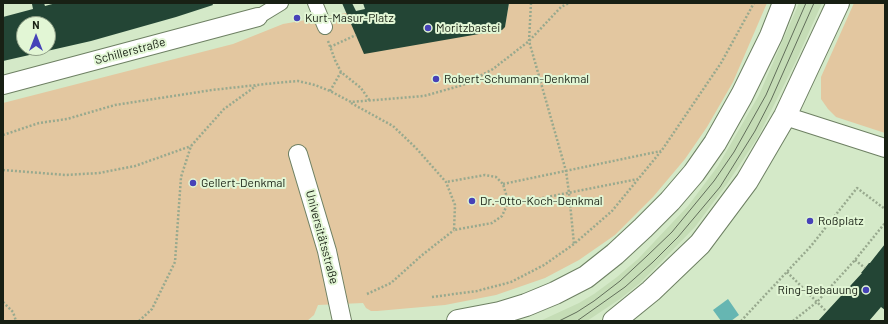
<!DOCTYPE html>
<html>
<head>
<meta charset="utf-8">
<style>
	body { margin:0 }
	#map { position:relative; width:888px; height:324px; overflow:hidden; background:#d4e9c8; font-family:Barlow,sans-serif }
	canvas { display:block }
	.frame { position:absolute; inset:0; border:4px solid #182014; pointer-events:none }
	.north { position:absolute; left:16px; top:16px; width:40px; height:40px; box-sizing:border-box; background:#e2f6d5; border:1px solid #91a088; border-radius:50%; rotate:0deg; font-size:11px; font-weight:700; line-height:16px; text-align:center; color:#182014 }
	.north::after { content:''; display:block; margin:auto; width:14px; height:18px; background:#4642b8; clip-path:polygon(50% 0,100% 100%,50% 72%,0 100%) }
</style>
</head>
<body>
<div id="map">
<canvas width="888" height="324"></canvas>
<div class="frame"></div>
<div class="north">N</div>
</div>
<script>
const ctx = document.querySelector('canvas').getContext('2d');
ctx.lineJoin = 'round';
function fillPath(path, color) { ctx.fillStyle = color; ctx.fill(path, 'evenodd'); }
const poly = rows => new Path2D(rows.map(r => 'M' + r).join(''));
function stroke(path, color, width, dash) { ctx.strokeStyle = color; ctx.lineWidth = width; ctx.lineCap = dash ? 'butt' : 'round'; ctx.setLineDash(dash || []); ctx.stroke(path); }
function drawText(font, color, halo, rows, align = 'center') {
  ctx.font = font + ' Barlow,sans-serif'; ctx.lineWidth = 4; ctx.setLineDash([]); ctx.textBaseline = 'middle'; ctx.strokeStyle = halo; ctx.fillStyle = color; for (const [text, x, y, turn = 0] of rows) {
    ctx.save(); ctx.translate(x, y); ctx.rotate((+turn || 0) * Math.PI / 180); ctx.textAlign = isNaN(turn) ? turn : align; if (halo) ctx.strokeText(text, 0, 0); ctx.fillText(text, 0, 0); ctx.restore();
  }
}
fillPath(poly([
	[799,3,822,3,796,61,758,137,727,184,695,227,658,265,640,283,620,299,587,321,540,321,579,303,594,294,617,277,638,259,688,206,718,166,759,95]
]), '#c5ddb6');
fillPath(poly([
	[509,3,767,3,733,82,707,127,685,159,653,197,615,235,579,260,545,278,496,295,445,305,377,311,371,311,366,308,363,303,318,305,314,315,307,321,3,321,3,103,233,44,283,24,346,13,505,27],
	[854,3,885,3,885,133,836,117,828,109,821,99,821,77]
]), '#e3c7a0');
fillPath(poly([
	[728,299,739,315,731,321,721,321,713,310]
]), '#66b6b2');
fillPath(poly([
	[35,3,44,3,45,6,56,3,212,3,213,5,176,17,91,41,3,61,3,17,33,9,32,4],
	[24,24,48,24,48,48,24,48],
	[342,3,352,3,356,11,365,9,363,3,509,3,505,27,502,30,364,54],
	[885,244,885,310,881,307,869,321,818,321,862,273,861,273,869,263,870,263]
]), '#234535');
const pedestrian = poly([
	[315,3,325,27],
	[258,17,281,3]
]);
const minor = poly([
	[3,85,258,17],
	[785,116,885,148],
	[298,154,327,251,342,321]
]);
const primary = poly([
	[458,321,500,313,526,305,555,293,586,277,615,254,643,228,670,201,694,173,715,143,742,95,771,36,784,3],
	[614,321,651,291,700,244,747,181,785,116,838,3]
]);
stroke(pedestrian, '#6e8063', 16);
stroke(minor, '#6e8063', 20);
stroke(primary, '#6e8063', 24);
stroke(poly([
	[531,3,529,41,566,171,569,193,574,244],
	[328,41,335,60,341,72,361,88,370,101],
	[330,47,356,35],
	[330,91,341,72],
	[351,103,393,126,416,148,446,182,455,205,454,230,492,223,502,216,507,205,506,194,503,184,496,177,485,175,446,182],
	[3,135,39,123,67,119,115,105,212,90,275,83,298,81,315,85,330,91,351,102,424,96,463,85,493,69,529,41,561,7,569,3],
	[3,170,66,175,99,173,135,166,191,146],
	[503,184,661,151],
	[507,205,638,179],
	[855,260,865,268],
	[787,272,826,311],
	[367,294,391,283,421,256,454,230],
	[432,297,477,291,511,282,544,265,574,244,612,211,662,150,721,63,754,3],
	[3,302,13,312,16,321],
	[139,321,152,309,175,262,181,177,191,146,224,109,256,86],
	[741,321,811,246,857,188,885,209],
	[793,321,817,302,855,260,885,223]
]), '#98a98e', 2.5, [2, 2]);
stroke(pedestrian, '#fff', 14);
stroke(minor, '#fff', 18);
stroke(primary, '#fff', 22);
stroke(poly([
	[559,321,577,312,594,301,620,281,647,256,672,232,714,181,734,152,766,95,806,3],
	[577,321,625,287,653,262,678,237,720,187,755,131,771,100,814,3]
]), '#626f5b', 1);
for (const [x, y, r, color] of [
	[297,18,4,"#4642b8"],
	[428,28,4,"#4642b8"],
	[436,79,4,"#4642b8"],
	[193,183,4,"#4642b8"],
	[472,201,4,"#4642b8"],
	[810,221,4,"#4642b8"],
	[866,290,4,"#4642b8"]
]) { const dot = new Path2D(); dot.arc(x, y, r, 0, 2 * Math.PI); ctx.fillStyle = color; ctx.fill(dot); stroke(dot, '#e2f6d5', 1.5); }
drawText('12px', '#182014', '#e2f6d5', [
	["Kurt-Masur-Platz",305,18],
	["Moritzbastei",436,28],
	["Robert-Schumann-Denkmal",444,79],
	["Gellert-Denkmal",201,183],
	["Dr.-Otto-Koch-Denkmal",480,201],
	["Roßplatz",818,221],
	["Ring-Bebauung",858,290,"right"]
], 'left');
drawText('12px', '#182014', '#e2f6d5', [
	["Schillerstraße",130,51,-15],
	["Universitätsstraße",322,237,75]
]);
</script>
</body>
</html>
